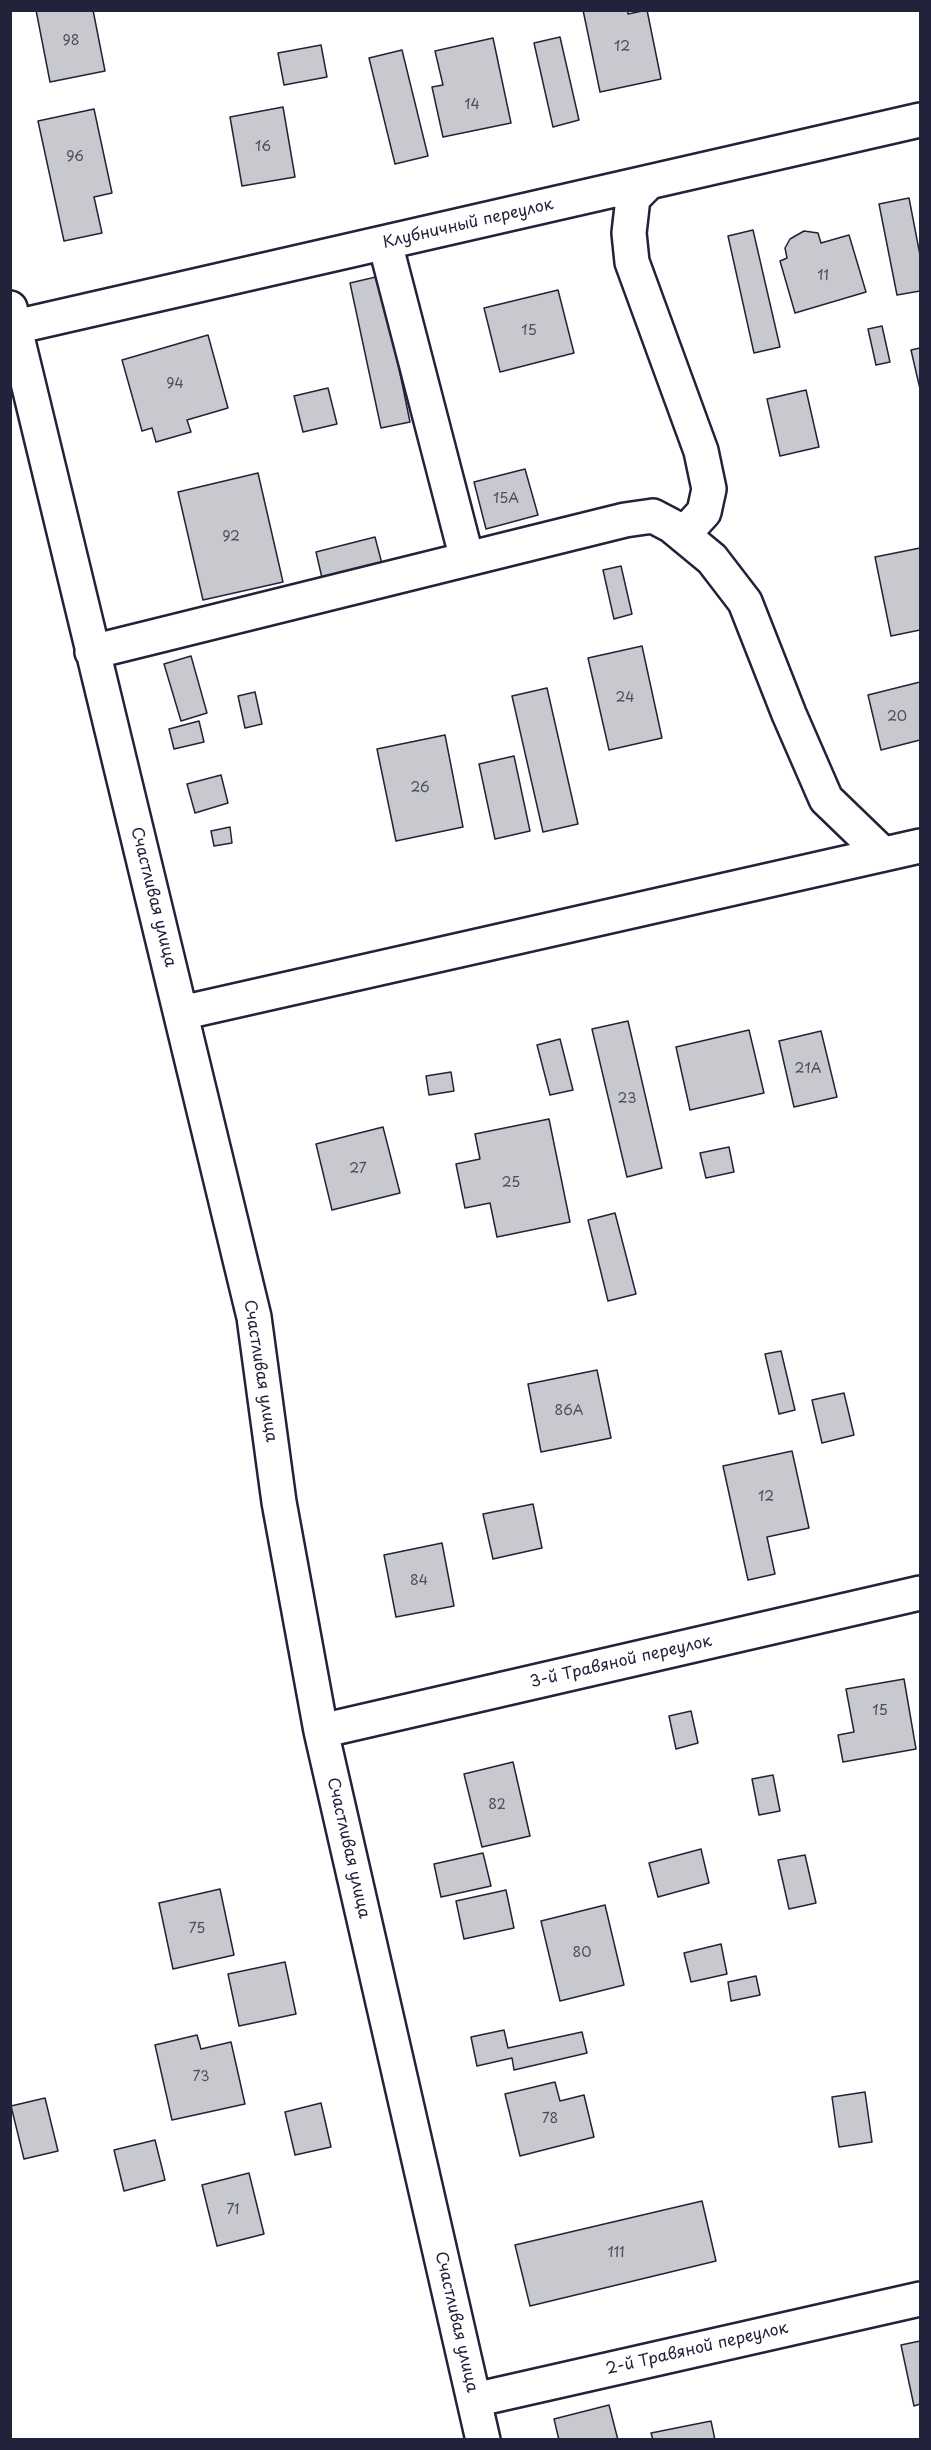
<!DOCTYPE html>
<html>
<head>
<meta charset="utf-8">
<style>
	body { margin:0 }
	#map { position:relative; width:931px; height:2450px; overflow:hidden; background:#fff; font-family:"Playpen Sans",sans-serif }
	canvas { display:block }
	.frame { position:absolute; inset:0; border:12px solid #22223b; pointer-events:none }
</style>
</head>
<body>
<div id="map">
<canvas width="931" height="2450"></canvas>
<div class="frame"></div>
</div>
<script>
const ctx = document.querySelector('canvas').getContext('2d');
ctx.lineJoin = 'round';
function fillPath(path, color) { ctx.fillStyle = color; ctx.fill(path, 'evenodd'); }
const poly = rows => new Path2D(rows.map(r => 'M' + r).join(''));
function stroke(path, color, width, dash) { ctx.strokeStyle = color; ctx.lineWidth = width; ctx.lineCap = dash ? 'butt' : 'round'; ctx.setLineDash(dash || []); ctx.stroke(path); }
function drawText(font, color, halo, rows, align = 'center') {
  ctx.font = font + ' "Playpen Sans",sans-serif'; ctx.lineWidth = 5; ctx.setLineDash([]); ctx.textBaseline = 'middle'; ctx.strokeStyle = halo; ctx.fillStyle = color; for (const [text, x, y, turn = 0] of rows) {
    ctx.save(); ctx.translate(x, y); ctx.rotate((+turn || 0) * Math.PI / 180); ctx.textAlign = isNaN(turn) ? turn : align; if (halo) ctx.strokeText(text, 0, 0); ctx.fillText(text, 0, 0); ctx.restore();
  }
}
const building = poly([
	[36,10,93,10,105,71,50,82,36,10],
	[583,10,628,10,628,14,647,10,661,79,600,92,583,10],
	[560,37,579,120,553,127,534,43,560,37],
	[493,38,511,123,443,137,432,87,443,85,435,51,493,38],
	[321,45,327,77,284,85,278,53,321,45],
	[402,50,428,156,395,164,369,58,402,50],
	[283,107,295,177,242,186,230,117,283,107],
	[94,109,112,193,94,197,102,233,64,241,38,121,94,109],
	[909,198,920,255,920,291,897,295,879,204,909,198],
	[753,230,780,347,754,353,728,236,753,230],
	[804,231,818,233,821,243,849,235,866,292,795,313,780,261,787,258,785,248,790,239,804,231],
	[380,276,410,422,381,428,350,283,380,276],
	[558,290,574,353,500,372,484,308,558,290],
	[882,326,890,362,876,365,868,329,882,326],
	[208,335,228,408,187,420,191,432,156,442,152,428,142,431,122,360,208,335],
	[920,348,920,389,911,350,920,348],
	[328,388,337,424,303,432,294,396,328,388],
	[806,390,819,447,780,456,767,399,806,390],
	[525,469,538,515,486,529,474,482,525,469],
	[258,473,283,582,203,600,178,492,258,473],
	[375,537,382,564,322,578,316,552,375,537],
	[920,548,920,630,891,636,875,557,920,548],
	[621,566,632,614,614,619,603,570,621,566],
	[642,646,662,738,609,750,588,658,642,646],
	[191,656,207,713,181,721,164,664,191,656],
	[920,682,920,740,881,750,868,695,920,682],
	[547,688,578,824,543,832,512,696,547,688],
	[255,692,262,724,245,728,238,696,255,692],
	[199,721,204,742,174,749,169,729,199,721],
	[445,735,463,827,396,841,377,749,445,735],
	[514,756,530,831,495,839,479,764,514,756],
	[221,775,228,803,195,813,187,784,221,775],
	[230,827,232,843,214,846,211,831,230,827],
	[628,1021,662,1168,627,1177,592,1029,628,1021],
	[749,1030,764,1093,690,1110,676,1047,749,1030],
	[821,1031,837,1097,794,1107,779,1041,821,1031],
	[560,1039,573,1090,550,1095,537,1045,560,1039],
	[451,1072,454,1091,429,1095,426,1076,451,1072],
	[549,1119,570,1222,497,1237,490,1203,465,1208,456,1164,480,1159,475,1134,549,1119],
	[383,1127,400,1193,332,1210,316,1144,383,1127],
	[729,1147,734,1172,706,1178,700,1153,729,1147],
	[615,1213,636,1294,608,1301,588,1220,615,1213],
	[781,1351,795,1410,779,1414,765,1354,781,1351],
	[597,1370,611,1438,541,1452,528,1384,597,1370],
	[844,1393,854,1435,822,1443,812,1400,844,1393],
	[792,1451,809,1528,767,1537,775,1574,748,1580,723,1466,792,1451],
	[533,1504,542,1548,493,1559,483,1514,533,1504],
	[442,1543,454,1606,396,1617,384,1555,442,1543],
	[904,1679,916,1749,843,1762,838,1735,854,1732,846,1689,904,1679],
	[691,1711,698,1743,676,1749,669,1716,691,1711],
	[513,1762,530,1836,482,1847,464,1774,513,1762],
	[773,1775,780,1811,759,1815,752,1779,773,1775],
	[701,1849,709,1883,658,1897,649,1863,701,1849],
	[483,1853,491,1886,441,1897,434,1864,483,1853],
	[805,1855,816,1903,789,1909,778,1860,805,1855],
	[220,1889,234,1955,173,1969,159,1903,220,1889],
	[506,1890,514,1928,464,1939,456,1901,506,1890],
	[605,1905,624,1985,560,2001,541,1921,605,1905],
	[721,1944,727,1974,691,1982,684,1953,721,1944],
	[285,1962,296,2014,239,2026,228,1974,285,1962],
	[756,1976,760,1995,731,2001,728,1982,756,1976],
	[504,2030,508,2048,582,2032,587,2053,514,2070,512,2058,477,2066,471,2037,504,2030],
	[197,2035,201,2049,231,2042,245,2104,172,2120,155,2045,197,2035],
	[555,2082,560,2101,584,2095,594,2137,520,2156,505,2094,555,2082],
	[865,2092,872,2142,839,2147,832,2097,865,2092],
	[45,2098,58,2151,24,2159,11,2106,45,2098],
	[321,2103,331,2147,295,2155,285,2112,321,2103],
	[155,2140,165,2180,124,2191,114,2150,155,2140],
	[249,2173,264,2234,217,2246,202,2185,249,2173],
	[702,2201,716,2261,530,2306,515,2245,702,2201],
	[920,2341,920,2404,914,2406,901,2345,920,2341],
	[609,2405,618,2440,559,2440,554,2419,609,2405],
	[711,2421,715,2440,653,2440,651,2433,711,2421]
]);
fillPath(building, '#c8c8cf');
stroke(building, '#22223b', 1.5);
const minor = poly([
	[649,182,633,198,629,233,632,262,701,451,709,489,704,512,683,535],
	[385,243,467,559],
	[10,308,254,1317,279,1502,321,1731,483,2440],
	[15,327,920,120],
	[92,652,625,520,653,516,672,526,712,559,745,602,789,714,826,799,883,854],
	[181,1013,920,846],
	[321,1731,920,1593],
	[474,2400,920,2299]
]);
stroke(minor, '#22223b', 38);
stroke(minor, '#fff', 33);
drawText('14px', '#4c4c60', null, [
	["98",71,41],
	["12",622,47],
	["14",472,105],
	["16",263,147],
	["96",75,157],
	["11",823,276],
	["15",529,331],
	["94",175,384],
	["15А",506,499],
	["92",231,537],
	["24",625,698],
	["20",897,717],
	["26",420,788],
	["21А",808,1069],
	["23",627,1099],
	["27",358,1169],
	["25",511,1183],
	["86А",569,1411],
	["12",766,1497],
	["84",419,1581],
	["15",880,1711],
	["82",497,1805],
	["75",197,1929],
	["80",582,1953],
	["73",201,2077],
	["78",550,2119],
	["71",233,2210],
	["111",616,2253]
]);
drawText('16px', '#22223b', '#fff', [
	["Клубничный переулок",468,224,-13],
	["Счастливая улица",153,897,76],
	["Счастливая улица",260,1371,81],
	["3-й Травяной переулок",621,1662,-13],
	["Счастливая улица",348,1848,77],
	["Счастливая улица",456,2322,77],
	["2-й Травяной переулок",697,2349,-13]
]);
</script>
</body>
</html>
